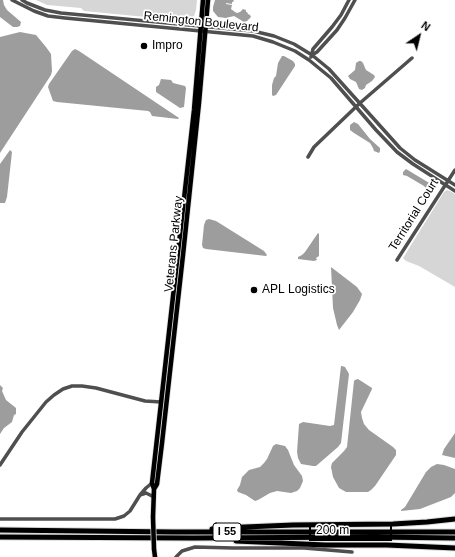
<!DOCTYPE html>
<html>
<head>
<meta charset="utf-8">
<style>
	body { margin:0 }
	#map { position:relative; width:455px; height:557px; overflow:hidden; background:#fff; font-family:Helvetica,sans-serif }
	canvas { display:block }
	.north { position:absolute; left:399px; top:16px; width:40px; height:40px; -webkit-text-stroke:3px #fff; paint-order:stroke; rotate:35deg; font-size:11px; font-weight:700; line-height:16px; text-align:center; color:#000 }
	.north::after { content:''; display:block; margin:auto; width:14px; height:18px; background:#000; clip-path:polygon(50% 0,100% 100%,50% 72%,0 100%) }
	.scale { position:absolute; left:309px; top:523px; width:83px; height:18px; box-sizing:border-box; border:2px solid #000; border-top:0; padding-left:5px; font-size:12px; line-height:14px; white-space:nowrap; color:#000; -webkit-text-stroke:3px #fff; paint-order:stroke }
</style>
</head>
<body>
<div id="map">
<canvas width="455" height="557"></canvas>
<div class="north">N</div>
<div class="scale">200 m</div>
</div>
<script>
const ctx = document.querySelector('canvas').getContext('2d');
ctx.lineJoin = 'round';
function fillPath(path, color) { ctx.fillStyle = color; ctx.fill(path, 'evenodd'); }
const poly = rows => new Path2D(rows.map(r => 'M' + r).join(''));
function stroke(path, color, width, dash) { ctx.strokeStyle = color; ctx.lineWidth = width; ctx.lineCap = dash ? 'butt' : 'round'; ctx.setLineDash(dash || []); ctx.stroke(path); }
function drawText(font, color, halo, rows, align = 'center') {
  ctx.font = font + ' Helvetica,sans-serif'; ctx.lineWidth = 3.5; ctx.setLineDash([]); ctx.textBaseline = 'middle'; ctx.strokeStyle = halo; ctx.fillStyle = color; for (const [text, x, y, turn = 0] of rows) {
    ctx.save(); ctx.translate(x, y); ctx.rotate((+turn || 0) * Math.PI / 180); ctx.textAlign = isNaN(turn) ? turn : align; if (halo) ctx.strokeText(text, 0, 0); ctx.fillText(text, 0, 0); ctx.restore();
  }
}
fillPath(poly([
	[36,0,197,0,196,10,194,16,191,18,183,17,177,20,84,11,81,8,47,5],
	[447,190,450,191,455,194,455,287,419,266,406,261,403,258,444,192]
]), '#d6d6d6');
fillPath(poly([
	[0,0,3,0,4,5,7,10,21,22,20,26,17,27,13,27,0,17],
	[215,0,234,0,233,2,232,2,232,4,226,3,226,4,232,5,231,9,235,12,237,13,240,12,243,9,246,10,246,12,247,12,248,14,250,15,251,17,247,21,244,22,234,16,226,18,218,17,213,11,213,7],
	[20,32,36,35,46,47,51,54,52,71,51,75,0,153,0,37],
	[75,49,79,51,179,118,178,119,152,116,150,112,148,111,57,102,53,101,48,87,49,84,72,51],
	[282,56,284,56,293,61,295,64,295,66,276,95,273,96,272,95,272,85,274,78,276,76,278,63],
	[359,61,361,61,363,63,366,70,374,75,375,77,372,81,366,85,365,88,362,90,359,89,356,82,350,79,348,76,355,70,356,63],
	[161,79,171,80,173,83,185,86,186,88,184,107,180,108,156,92,156,87,159,85],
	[354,122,358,124,370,139,380,148,380,151,379,153,374,151,373,148,370,143,354,133,350,130,350,125],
	[10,150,12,152,7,197,5,203,0,203,0,164],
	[406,169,431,184,433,186,434,189,430,192,424,186,407,176,403,175,403,172],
	[209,219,216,221,264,251,267,255,266,256,206,249,203,248,202,245,204,225,206,220],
	[318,233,319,234,319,256,316,258,317,260,314,261,298,259,298,257,302,255,305,252],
	[331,267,357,287,362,294,360,300,353,312,339,330,337,325,333,308],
	[341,366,342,366,345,367,349,374,341,443,338,447,316,466,313,466,301,464,298,458,297,452,299,424,303,422,330,426,334,425],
	[358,379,372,388,372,389,361,412,362,418,364,424,369,430,393,447,396,450,396,455,375,486,371,490,368,492,346,492,339,488,333,477,331,467,332,463,344,451,347,447,354,381,355,380],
	[0,385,3,388,2,391,6,400,16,408,16,414,14,415,12,422,4,428,0,434],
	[455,433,455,458,442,455,444,449],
	[276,444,285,446,288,450,294,465,302,476,303,481,300,488,297,491,291,493,277,491,270,493,258,500,255,501,246,495,238,492,237,490,240,485,242,477,249,470,260,467,264,463,267,459,273,446],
	[437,464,444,465,455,469,455,493,451,497,420,509,401,511,401,510,405,507,426,472,431,467]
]), '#9d9d9d');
const major = poly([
	[154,489,157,484,162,443,183,255,199,103,208,0],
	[153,517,154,489,152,483,194,110,203,0],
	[154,549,155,557]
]);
const highway = poly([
	[212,529,221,528,293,525,393,524,427,522,455,519],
	[0,530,174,532,455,532],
	[0,537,193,538,375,537,455,538],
	[236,541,325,545,387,545,455,548]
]);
stroke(major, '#dbdbdb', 6);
stroke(highway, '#dbdbdb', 7);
stroke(poly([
	[12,0,34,11,48,16,65,18,253,36,273,42,295,51,309,60,331,78,376,130,397,152,413,164,455,191],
	[22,0,27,3,45,10,61,13,253,31,274,36,294,44,312,55,329,69,400,148,415,160,455,185],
	[312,55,317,52,337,30,345,18,355,0],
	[311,57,313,49,332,27,341,15,349,0],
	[308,157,314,147,360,103,412,58],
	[397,260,455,170],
	[0,465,22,432,46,402,54,395,63,389,72,386,82,386,96,388,145,401,161,402],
	[152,483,146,488,140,495,146,493,154,497],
	[0,519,115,519,124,516,130,511,140,495],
	[176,557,182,551,195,547,233,548,304,548,352,552]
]), '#4f4f4f', 3.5);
stroke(major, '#000', 4.5);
stroke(highway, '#000', 5);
const majorBridge = poly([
	[153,517,154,549]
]);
stroke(majorBridge, '#dbdbdb', 6, []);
stroke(majorBridge, '#000', 4.5);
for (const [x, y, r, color] of [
	[144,46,4,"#000"],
	[254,290,4,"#000"]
]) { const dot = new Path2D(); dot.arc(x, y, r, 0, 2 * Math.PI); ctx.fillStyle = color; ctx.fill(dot); stroke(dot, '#fff', 1.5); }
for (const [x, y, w] of [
	[227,532,28]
]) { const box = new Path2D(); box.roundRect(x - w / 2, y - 9, w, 18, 3); ctx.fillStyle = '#fff'; ctx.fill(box); stroke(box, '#000', 1); }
drawText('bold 11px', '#000', null, [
	["I 55",227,532]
]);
drawText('12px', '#000', '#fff', [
	["Remington Boulevard",201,22,6],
	["Territorial Court",414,215,-58],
	["Veterans Parkway",174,244,-84]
]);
drawText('12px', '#000', '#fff', [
	["Impro",152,46],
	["APL Logistics",262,290]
], 'left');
</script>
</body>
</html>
